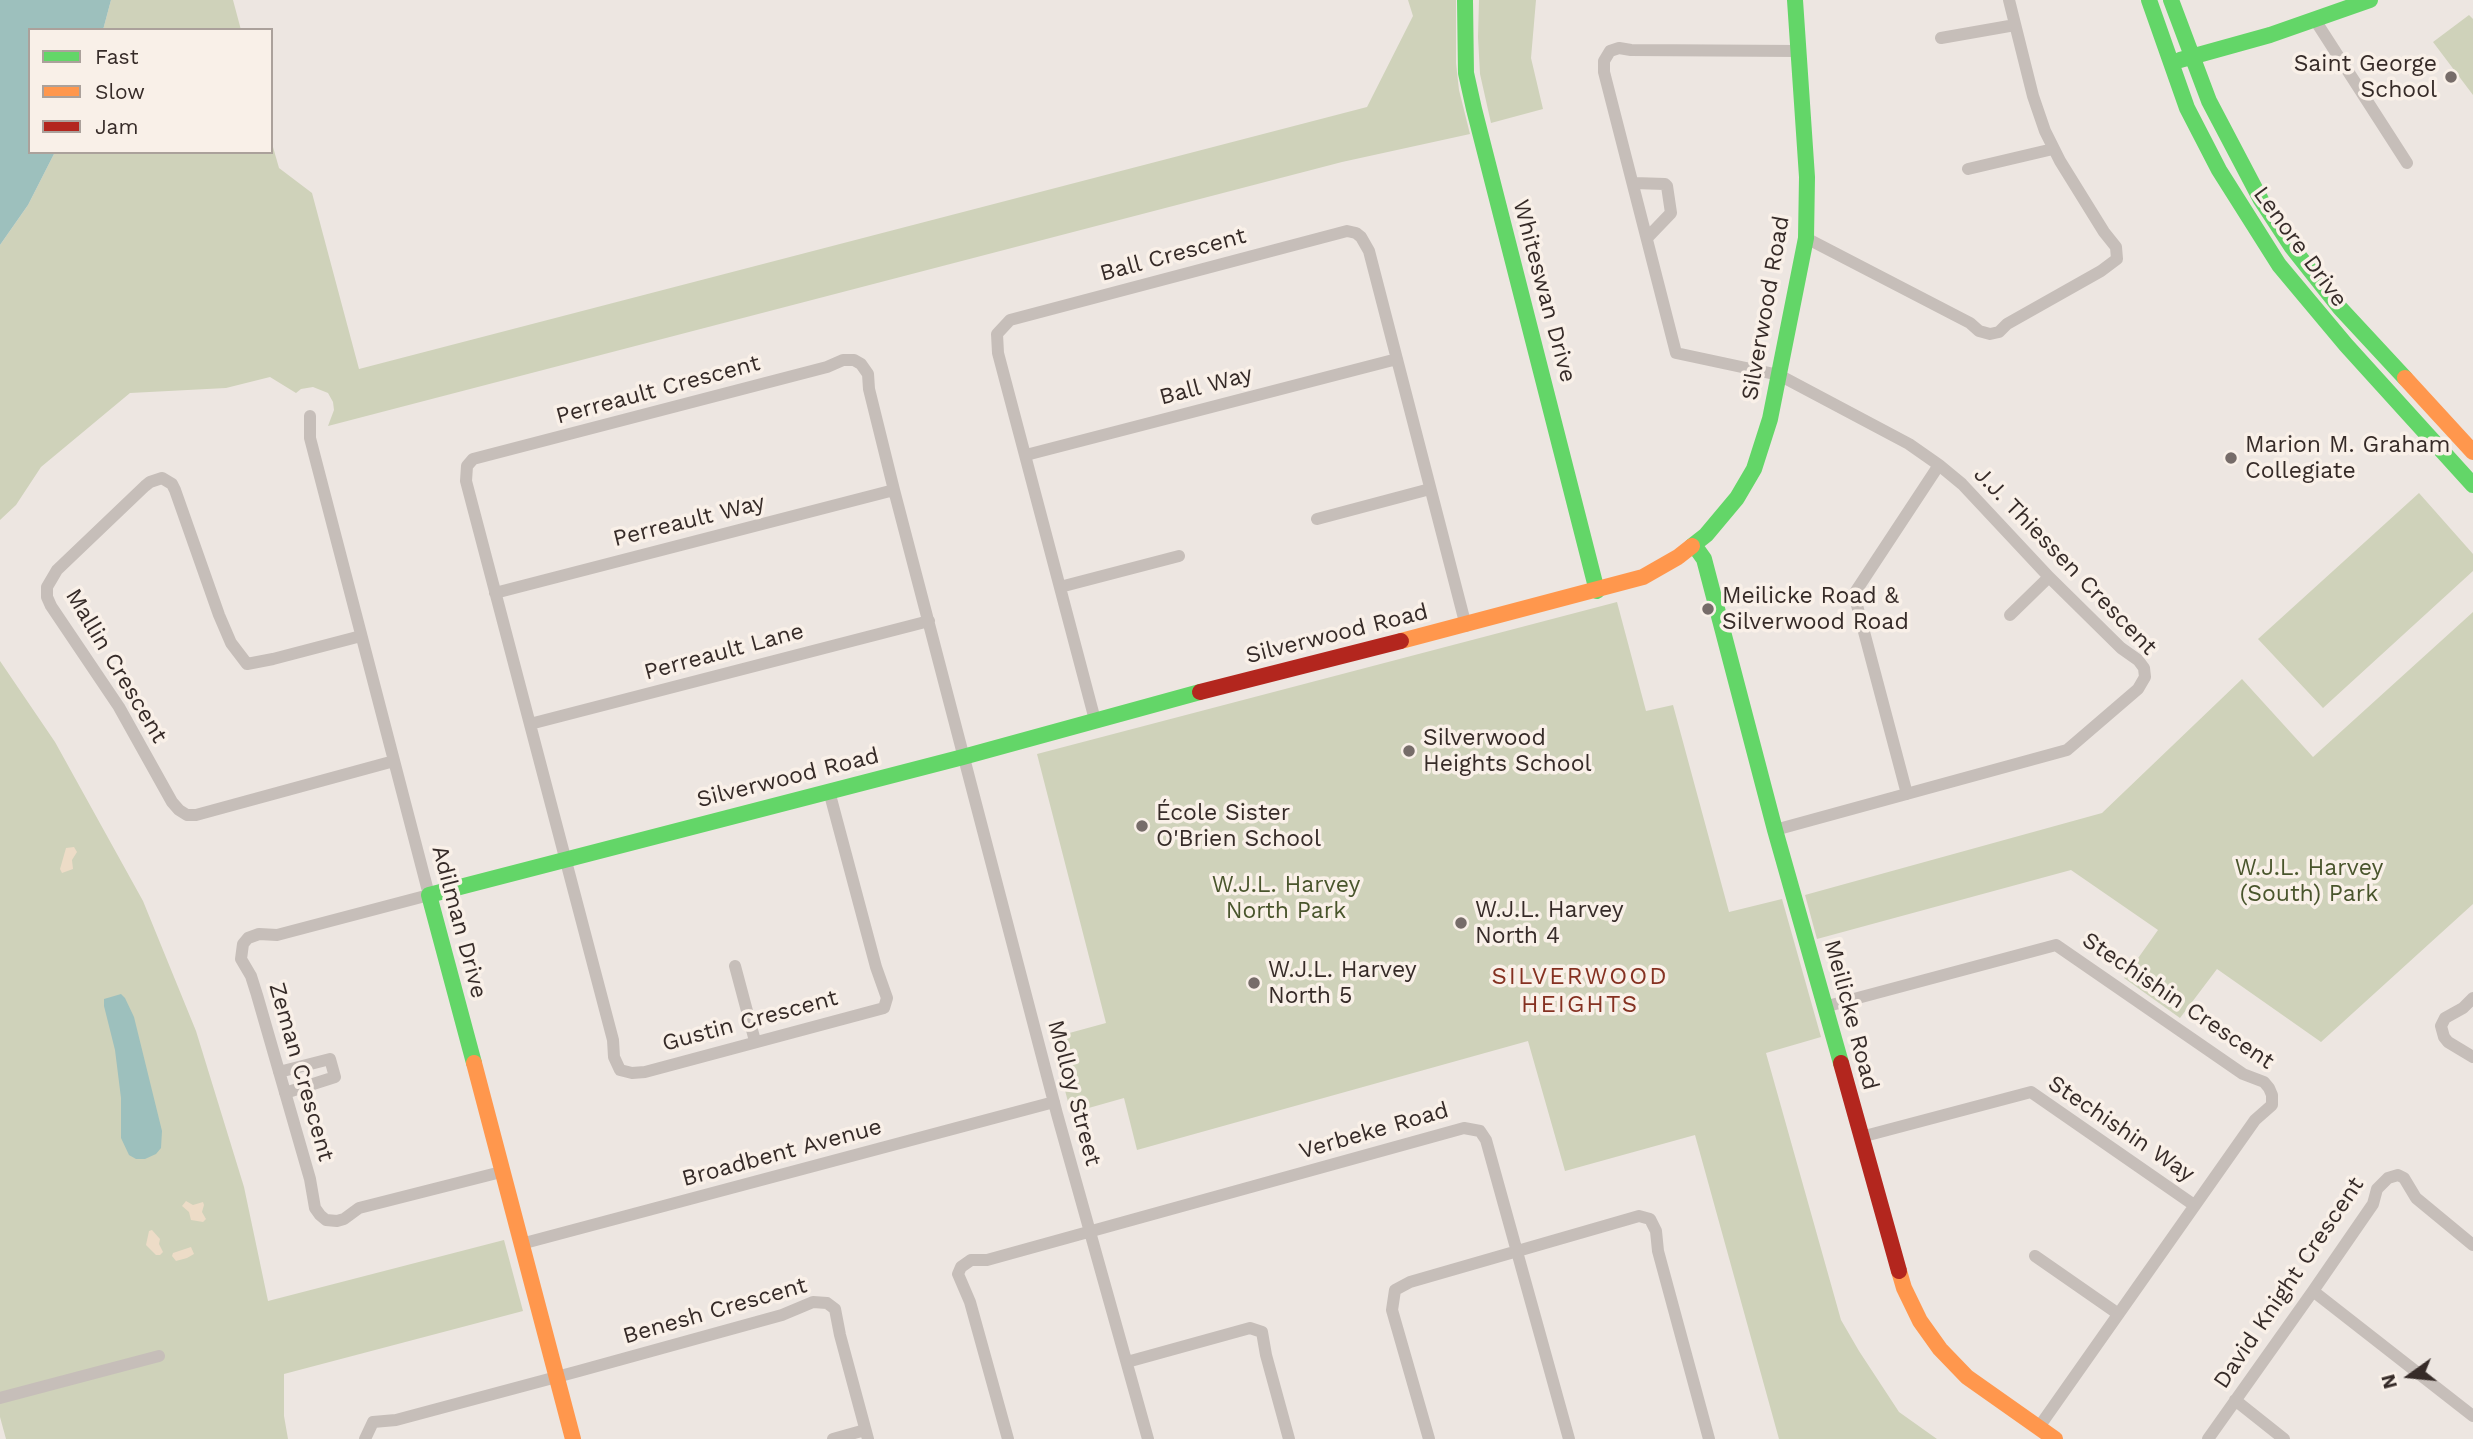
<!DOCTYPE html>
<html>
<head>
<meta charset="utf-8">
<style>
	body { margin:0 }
	#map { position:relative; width:2473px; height:1439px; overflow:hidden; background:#ede6e1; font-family:"Work Sans",sans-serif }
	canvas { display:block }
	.legend { position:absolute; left:28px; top:28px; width:245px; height:126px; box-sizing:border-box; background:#f9f0e8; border:2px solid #aba19b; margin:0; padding:9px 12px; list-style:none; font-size:21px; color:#362b28 }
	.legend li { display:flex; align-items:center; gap:14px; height:35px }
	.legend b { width:35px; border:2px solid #aba19b }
	.north { position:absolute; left:2375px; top:1341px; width:70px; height:70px; -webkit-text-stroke:5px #f9f0e8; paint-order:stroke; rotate:255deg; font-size:19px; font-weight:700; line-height:28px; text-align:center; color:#362b28 }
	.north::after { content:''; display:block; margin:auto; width:24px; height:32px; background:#362b28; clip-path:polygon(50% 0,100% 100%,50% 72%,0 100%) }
</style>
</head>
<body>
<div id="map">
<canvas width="2473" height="1439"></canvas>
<ul class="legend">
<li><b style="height:9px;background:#63d668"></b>Fast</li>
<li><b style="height:9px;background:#ff974d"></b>Slow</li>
<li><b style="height:9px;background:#b3261e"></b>Jam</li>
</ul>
<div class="north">N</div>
</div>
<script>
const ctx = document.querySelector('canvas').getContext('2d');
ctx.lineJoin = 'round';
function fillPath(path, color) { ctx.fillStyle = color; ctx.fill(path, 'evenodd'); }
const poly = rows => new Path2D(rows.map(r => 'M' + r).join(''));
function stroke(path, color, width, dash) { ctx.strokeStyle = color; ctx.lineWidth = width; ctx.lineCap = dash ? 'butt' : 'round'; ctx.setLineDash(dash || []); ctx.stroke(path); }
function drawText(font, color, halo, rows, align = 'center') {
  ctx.font = font + ' "Work Sans",sans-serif'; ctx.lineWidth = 7; ctx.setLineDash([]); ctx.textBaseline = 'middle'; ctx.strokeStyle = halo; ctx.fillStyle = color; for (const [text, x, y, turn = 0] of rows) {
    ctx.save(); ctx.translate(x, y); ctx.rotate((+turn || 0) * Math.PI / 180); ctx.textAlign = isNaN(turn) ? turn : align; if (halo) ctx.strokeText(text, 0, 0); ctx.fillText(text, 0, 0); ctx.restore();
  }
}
fillPath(poly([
	[111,0,233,0,241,30,103,30],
	[1408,0,1456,0,1456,63,1459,90,1470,134,1342,162,328,426,334,410,333,402,328,393,313,387,301,389,296,393,270,377,226,388,130,393,41,467,16,505,0,520,0,245,28,205,55,152,271,152,271,140,279,168,312,193,359,369,1367,107,1413,16],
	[1479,0,1536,0,1531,58,1543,109,1491,123,1480,74,1478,37],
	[2469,15,2473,19,2473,95,2433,42],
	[2419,493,2473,554,2473,571,2323,708,2258,639],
	[1617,602,1646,711,1673,705,1729,912,1782,899,1821,1037,1766,1053,1841,1320,1859,1351,1899,1412,1937,1439,1779,1439,1695,1135,1565,1171,1528,1041,1137,1150,1124,1098,1071,1113,1051,1038,1106,1023,1037,754],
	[2473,612,2473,904,2321,1042,2217,969,2180,1018,2124,978,2158,930,2071,870,1817,939,1805,895,2102,813,2242,679,2313,757],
	[0,661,55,742,143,901,196,1031,244,1187,268,1301,504,1240,523,1311,284,1374,284,1416,288,1439,6,1439,0,1417]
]), '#cfd2ba');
fillPath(poly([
	[74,847,77,852,72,860,73,869,62,873,60,869,66,848],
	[186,1201,193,1205,203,1202,204,1205,202,1212,206,1219,203,1222,191,1220,189,1212,182,1206],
	[152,1230,160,1239,159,1244,163,1252,160,1255,156,1255,146,1245,149,1231],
	[191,1247,194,1254,187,1258,176,1261,172,1256,173,1253]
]), '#eddcc7');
fillPath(poly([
	[0,0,111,0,103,30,30,30,30,152,55,152,28,205,0,245],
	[121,994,125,998,134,1017,162,1131,161,1148,156,1154,145,1159,136,1159,129,1155,121,1138,121,1098,115,1050,104,1006,104,999]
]), '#9dc0bd');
stroke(poly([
	[2315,20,2407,163],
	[1941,38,2015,25],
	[1968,169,2053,149],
	[1634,183,1665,184,1667,186,1671,213,1648,237],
	[1806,238,1970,323,1979,331,1990,334,1999,332,2007,324,2101,271,2117,259,2116,247,2104,232,2060,161,2045,131,2033,96,2009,0],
	[310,416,310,438,429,895,277,935,259,934,248,938,243,944,241,959,251,976,257,995,310,1179,315,1208,320,1215,326,1220,337,1221,344,1219,359,1208,501,1172],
	[1026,455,1397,359],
	[1317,519,1430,489],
	[1060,587,1179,556],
	[495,593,894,490],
	[2010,615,2049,577],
	[361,636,273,659,247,664,231,643,219,615,175,490,172,484,162,478,150,482,145,486,57,570,47,587,47,597,51,606,119,707,172,802,179,810,187,815,196,815,394,761],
	[1095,720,998,353,997,334,1010,320,1347,231,1356,233,1361,237,1369,251,1466,626],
	[530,724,929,621],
	[829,791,876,967,887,998,884,1008,645,1072,632,1073,620,1070,614,1057,613,1040,466,481,467,466,473,459,827,367,843,360,854,360,861,364,868,374,869,389,894,490,1057,1114,1148,1439],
	[1907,794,1854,594,1939,465],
	[1775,830,2067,750,2138,689,2145,677,2144,668,2138,660,2121,648,2049,577,1962,484,1939,465,1909,444,1779,375,1676,353,1604,72,1604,61,1610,51,1619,48,1631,50,1798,51],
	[735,966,755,1041],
	[2473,998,2463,1008,2445,1018,2441,1026,2444,1037,2448,1042,2473,1057],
	[1824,1007,2056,945,2243,1074,2264,1082,2269,1088,2272,1095,2272,1105,2255,1120,2039,1427],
	[279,1072,330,1059,335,1077,285,1093],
	[1861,1137,2031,1092,2194,1205],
	[521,1244,1054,1102],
	[2035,1256,2117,1313],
	[2313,1291,2473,1416],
	[1127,1362,1250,1328,1262,1332,1266,1355,1289,1439],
	[0,1398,159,1356],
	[2235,1400,2284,1439],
	[365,1439,373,1422,396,1420,579,1371,782,1315,813,1302,827,1303,835,1309,840,1335,868,1439],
	[833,1439,865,1430],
	[1008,1439,970,1302,958,1274,961,1267,971,1260,987,1260,1464,1128,1480,1131,1486,1140,1569,1439],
	[1429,1439,1392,1310,1395,1290,1410,1282,1639,1216,1650,1219,1656,1231,1658,1251,1709,1439],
	[2208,1439,2313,1291,2373,1204,2377,1189,2388,1178,2398,1175,2404,1178,2416,1198,2473,1245]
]), '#c6beb9', 12);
stroke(poly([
	[1465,0,1466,73,1474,109,1597,591],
	[2149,0,2187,108,2219,170,2279,265,2346,345,2473,485],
	[2171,0,2209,101,2261,200,2291,246,2340,308,2405,378],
	[2180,60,2270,35,2370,0],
	[1694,545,1704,559,1775,830,1841,1063],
	[1692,546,1706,535,1737,498,1754,469,1770,419,1806,238,1807,177,1795,0],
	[474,1063,429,895,963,757,1200,692]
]), '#63d668', 16);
stroke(poly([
	[2405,378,2473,452],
	[1401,641,1643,577,1678,557,1692,546],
	[474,1063,573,1439],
	[1899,1271,1904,1288,1920,1321,1940,1349,1967,1377,2055,1439]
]), '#ff974d', 16);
stroke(poly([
	[1200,692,1401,641],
	[1841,1063,1899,1271]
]), '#b3261e', 16);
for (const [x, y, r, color] of [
	[2451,77,7,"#766c69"],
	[2231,458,7,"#766c69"],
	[1708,609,7,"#766c69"],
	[1409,751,7,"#766c69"],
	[1142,826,7,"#766c69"],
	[1461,923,7,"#766c69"],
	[1254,983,7,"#766c69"]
]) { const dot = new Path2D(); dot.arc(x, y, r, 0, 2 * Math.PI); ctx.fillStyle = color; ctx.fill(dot); stroke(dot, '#f9f0e8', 2.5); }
drawText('23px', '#362b28', '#f9f0e8', [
	["Saint George",2437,64,"right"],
	["School",2437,90,"right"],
	["Marion M. Graham",2245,445],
	["Collegiate",2245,471],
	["Meilicke Road &",1722,596],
	["Silverwood Road",1722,622],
	["Silverwood",1423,738],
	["Heights School",1423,764],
	["École Sister",1156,813],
	["O'Brien School",1156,839],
	["W.J.L. Harvey",1475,910],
	["North 4",1475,936],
	["W.J.L. Harvey",1268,970],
	["North 5",1268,996]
], 'left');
drawText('23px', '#362b28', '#f9f0e8', [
	["Lenore Drive",2300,247,54],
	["Ball Crescent",1173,255,-15],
	["Whiteswan Drive",1544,291,75],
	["Silverwood Road",1766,308,-80],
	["Ball Way",1206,386,-15],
	["Perreault Crescent",658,390,-15],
	["Perreault Way",689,521,-14],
	["J.J. Thiessen Crescent",2065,561,46],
	["Silverwood Road",1337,634,-14],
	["Perreault Lane",724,652,-15],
	["Mallin Crescent",116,666,59],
	["Silverwood Road",788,778,-14],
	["Adilman Drive",459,922,75],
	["Stechishin Crescent",2178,1001,34],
	["Meilicke Road",1851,1015,75],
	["Gustin Crescent",750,1021,-15],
	["Zeman Crescent",301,1072,74],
	["Molloy Street",1074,1093,75],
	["Stechishin Way",2121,1129,34],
	["Verbeke Road",1374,1131,-16],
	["Broadbent Avenue",782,1153,-15],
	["David Knight Crescent",2289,1283,-56],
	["Benesh Crescent",715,1311,-16]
]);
drawText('23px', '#49552c', '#f9f0e8', [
	["W.J.L. Harvey",2309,868],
	["(South) Park",2309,894],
	["W.J.L. Harvey",1286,885],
	["North Park",1286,911]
]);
ctx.letterSpacing = '2px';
drawText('24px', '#853121', '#f9f0e8', [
	["SILVERWOOD",1580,977],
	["HEIGHTS",1580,1005]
]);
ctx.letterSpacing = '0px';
</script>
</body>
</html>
